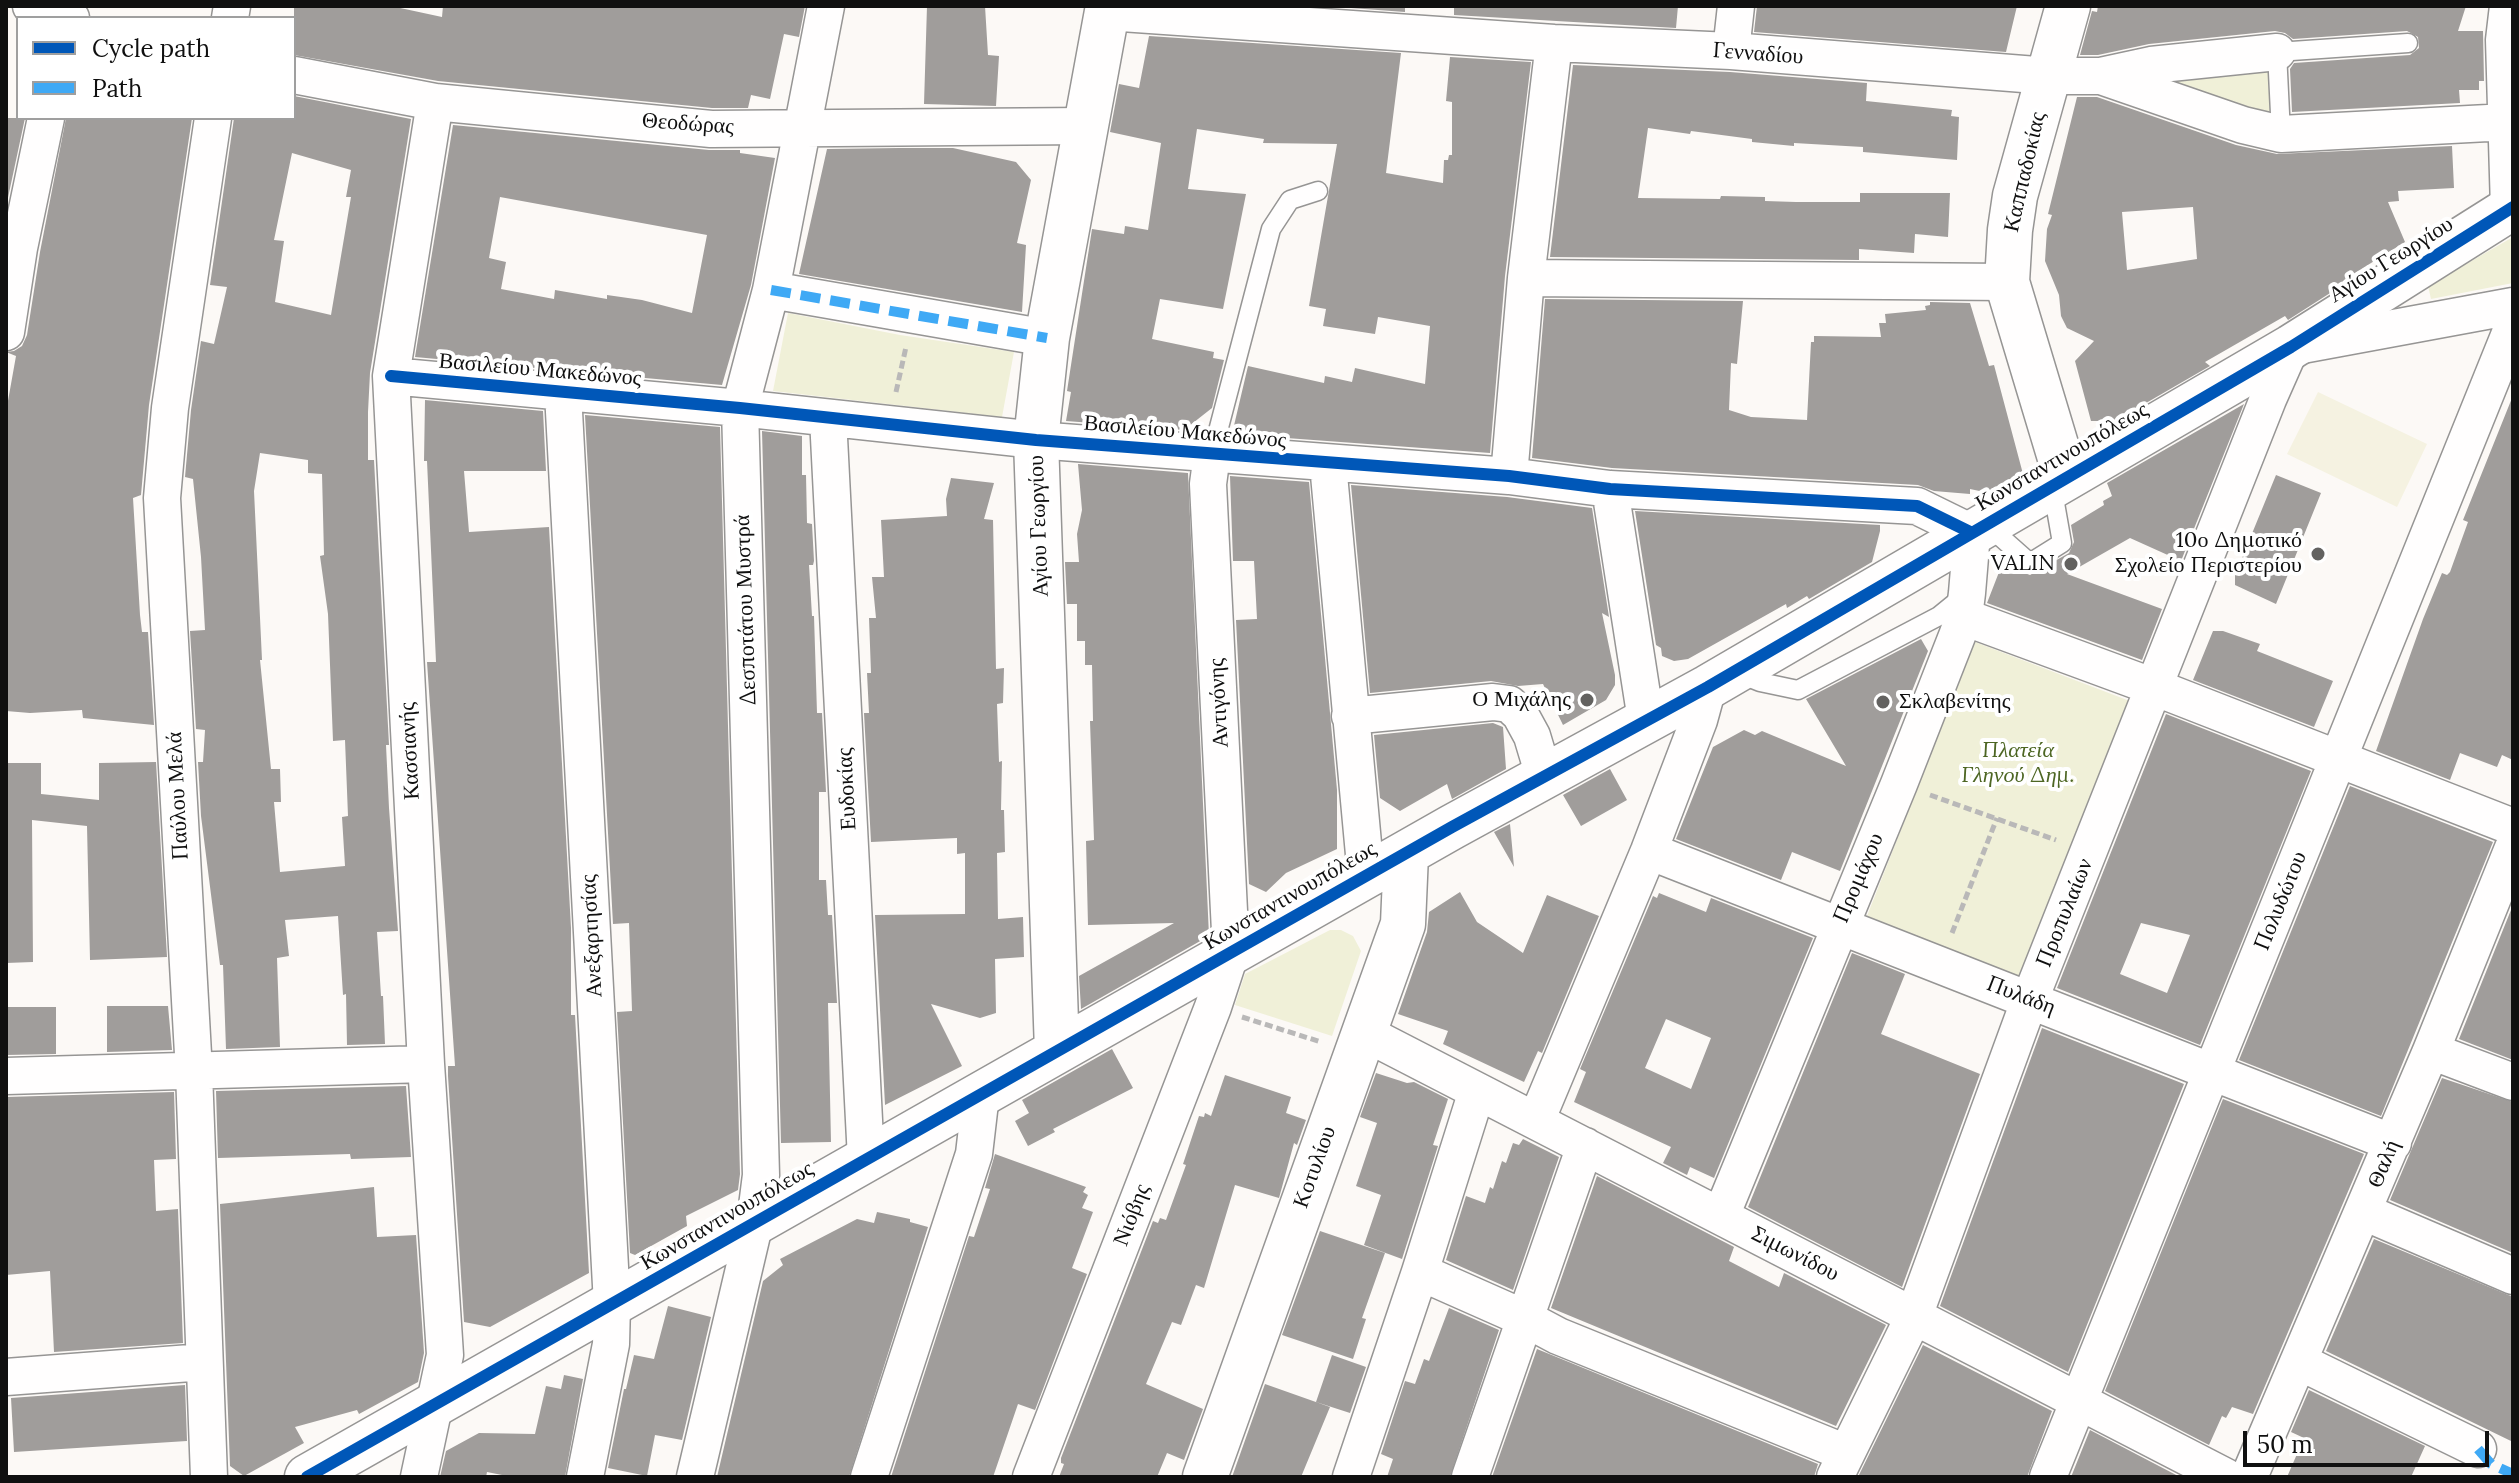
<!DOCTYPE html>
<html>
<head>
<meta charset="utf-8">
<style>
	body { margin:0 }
	#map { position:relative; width:2519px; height:1483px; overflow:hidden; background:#fcf9f6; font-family:Lora,serif }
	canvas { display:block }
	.frame { position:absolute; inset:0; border:8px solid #101010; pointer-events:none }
	.legend { position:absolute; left:16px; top:16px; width:280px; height:104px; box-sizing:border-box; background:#fff; border:2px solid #9f9f9f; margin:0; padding:10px 14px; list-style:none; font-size:24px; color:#101010 }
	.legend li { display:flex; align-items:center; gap:16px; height:40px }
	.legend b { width:40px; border:2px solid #9f9f9f }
	.scale { position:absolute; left:2243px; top:1431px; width:246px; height:36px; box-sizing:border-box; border:4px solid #101010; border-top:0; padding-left:10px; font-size:24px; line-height:28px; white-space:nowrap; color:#101010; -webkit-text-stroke:6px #fff; paint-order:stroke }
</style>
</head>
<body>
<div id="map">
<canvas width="2519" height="1483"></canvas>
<div class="frame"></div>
<ul class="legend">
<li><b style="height:10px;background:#0057b8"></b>Cycle path</li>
<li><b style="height:10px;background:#3fa9f5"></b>Path</li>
</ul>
<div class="scale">50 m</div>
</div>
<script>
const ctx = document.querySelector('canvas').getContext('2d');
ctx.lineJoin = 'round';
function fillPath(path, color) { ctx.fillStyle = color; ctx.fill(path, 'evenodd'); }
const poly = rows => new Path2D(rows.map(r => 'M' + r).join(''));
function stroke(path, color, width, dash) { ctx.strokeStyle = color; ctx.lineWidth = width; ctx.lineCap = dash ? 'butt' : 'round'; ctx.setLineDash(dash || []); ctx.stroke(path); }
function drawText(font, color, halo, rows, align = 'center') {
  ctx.font = font + ' Lora,serif'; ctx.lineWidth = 8; ctx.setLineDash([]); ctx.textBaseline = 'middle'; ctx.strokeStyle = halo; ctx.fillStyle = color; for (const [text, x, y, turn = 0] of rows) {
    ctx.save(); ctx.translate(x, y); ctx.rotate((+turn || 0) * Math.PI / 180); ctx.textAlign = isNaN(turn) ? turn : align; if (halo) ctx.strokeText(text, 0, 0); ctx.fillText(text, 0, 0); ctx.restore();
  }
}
fillPath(poly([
	[2268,64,2271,114,2250,112,2160,80],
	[2513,237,2513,283,2431,299,2428,286],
	[788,313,900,335,1014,352,1002,417,773,391],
	[1975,642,2135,703,2022,978,1867,916],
	[1330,930,1341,930,1353,936,1361,951,1332,1036,1235,1005,1245,974]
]), '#f0f0d8');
fillPath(poly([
	[2318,392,2427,444,2397,507,2287,454]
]), '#f5f2e1');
fillPath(poly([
	[294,6,391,6,442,17,443,6,805,6,799,37,784,34,770,99,751,95,748,108,712,108,438,81,294,55],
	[927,6,985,6,988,55,999,56,996,106,924,104],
	[1324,6,1405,6,1405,12],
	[1454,6,1678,6,1676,28,1454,15],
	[1757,6,2017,6,2006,52,1754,32],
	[2098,6,2466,6,2458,31,2483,31,2484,81,2479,81,2479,90,2459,90,2460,103,2292,112,2290,69,2294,63,2410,55,2419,48,2418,37,2407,31,2293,39,2285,33,2275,31,2149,44,2098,55,2080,55,2092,11,2097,12],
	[1149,36,1401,53,1386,173,1443,183,1444,160,1448,160,1449,155,1452,155,1452,102,1446,101,1450,57,1531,62,1505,276,1490,453,1232,434,1248,366,1324,383,1325,376,1352,382,1355,368,1425,384,1430,326,1378,317,1375,334,1323,326,1326,309,1309,306,1337,144,1263,143,1264,139,1197,129,1188,189,1246,194,1223,309,1160,299,1152,339,1214,352,1213,358,1224,360,1212,408,1184,430,1066,421,1071,392,1067,391,1092,229,1124,234,1125,226,1148,230,1161,143,1110,132,1119,84,1139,88],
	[1573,65,1730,72,1867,83,1866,101,1952,110,1951,116,1959,117,1957,160,1863,152,1863,147,1794,143,1794,146,1752,142,1752,139,1691,131,1690,134,1648,128,1638,198,1720,199,1721,196,1765,197,1765,201,1796,202,1860,202,1860,193,1950,193,1948,237,1915,234,1914,253,1859,249,1859,260,1550,257],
	[294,96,411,119,370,373,368,412,368,460,374,460,389,745,386,745,389,808,398,931,377,932,381,996,383,996,385,1044,347,1045,346,994,343,995,338,916,285,920,289,956,277,958,280,1047,226,1049,223,965,220,965,201,816,198,762,203,762,205,730,196,729,190,631,205,630,201,557,193,479,185,477,191,410,201,341,214,344,227,287,210,285,234,118,294,118],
	[292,153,351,170,346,197,351,197,331,315,275,302,284,241,274,240],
	[260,453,308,460,308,473,322,474,324,555,320,556,328,614,333,741,345,740,348,816,342,817,345,866,280,872,274,802,281,802,280,769,271,769,260,660,262,660,254,491],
	[2077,97,2097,97,2236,145,2277,154,2452,146,2454,188,2398,191,2399,201,2388,202,2405,242,2350,276,2352,279,2288,320,2285,316,2205,362,2210,366,2115,421,2091,421,2075,361,2094,341,2067,328,2061,316,2059,295,2045,261,2047,229,2052,215,2048,214],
	[2193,207,2197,259,2127,270,2122,212],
	[6,118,25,118,6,207],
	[66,118,192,118,149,405,141,495,133,498,140,615,142,632,148,632,154,725,83,718,82,710,30,713,6,711,6,412,16,356,6,352,14,351,22,346,27,335,40,252],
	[453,125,709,150,740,150,740,153,775,158,751,285,722,385,415,357],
	[500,197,707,235,692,313,642,300,607,295,607,299,555,290,554,299,501,289,506,262,489,258],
	[899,148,953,148,1016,162,1031,180,1017,243,1026,245,1022,312,799,274,827,149],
	[1545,299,1743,301,1737,364,1731,363,1729,410,1751,417,1807,420,1811,342,1814,342,1814,336,1881,337,1879,323,1886,323,1885,314,1926,310,1925,306,1930,305,1930,302,1970,303,1989,366,1994,365,2023,474,1989,493,1970,489,1970,494,1934,491,1918,485,1612,468,1532,458],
	[2512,398,2513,760,2502,755,2497,767,2460,753,2450,780,2376,751,2423,619,2442,573,2447,575,2450,572,2468,522,2463,520],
	[425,400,543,411,546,471,464,471,469,532,549,527,571,928,571,1015,575,1015,589,1273,490,1327,464,1322,448,1076,448,1066,455,1066,427,662,436,662,427,461,424,461],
	[2244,404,2181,561,2130,538,2067,574,2162,609,2142,660,1987,603,2001,567,2010,561,2022,572,2030,575,2069,553,2074,542,2071,525,2104,505,2103,501,2112,496,2107,483],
	[585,415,720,427,740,1174,738,1190,686,1216,687,1226,635,1255,630,1253,617,1012,632,1011,629,923,613,924],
	[762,431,802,436,802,475,806,475,807,523,812,524,814,561,813,565,809,565,812,616,814,616,817,713,822,713,826,792,819,792,819,880,826,880,828,915,832,915,837,1003,828,1003,831,1142,781,1143],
	[1078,464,1188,473,1209,936,1081,1009,1079,976,1174,923,1088,925,1086,841,1094,840,1090,721,1093,721,1092,665,1085,665,1085,641,1077,641,1077,604,1067,604,1065,562,1079,562,1077,534,1082,510],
	[2276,475,2321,493,2276,604,2235,585,2235,575],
	[1230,476,1309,482,1337,790,1337,849,1286,873,1266,892,1249,884,1236,620,1257,619,1254,561,1233,561],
	[951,478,994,483,984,519,993,520,996,669,1004,668,1003,703,997,704,999,762,1002,761,1001,810,1004,810,1005,852,997,853,998,919,1023,917,1024,957,995,959,996,1013,980,1018,931,1004,962,1066,885,1105,875,915,965,914,965,853,957,854,957,838,871,842,864,713,869,713,867,673,871,673,869,618,876,618,872,577,884,577,881,520,947,516,946,499],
	[1351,485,1507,497,1592,508,1609,617,1602,613,1615,675,1615,685,1606,700,1563,725,1543,684,1518,686,1491,681,1370,693],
	[1635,511,1880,525,1880,531,1872,562,1809,599,1807,596,1787,608,1786,604,1688,659,1674,661,1662,656,1661,648,1656,645],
	[2213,631,2223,631,2260,644,2257,651,2333,681,2314,727,2193,680],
	[1921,639,1928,651,1840,871,1792,852,1781,880,1676,839,1713,747,1744,730,1755,735,1762,731,1846,766,1806,699],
	[2166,714,2311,771,2200,1045,2057,988],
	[2141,923,2190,935,2167,993,2120,974],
	[1493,723,1503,727,1506,769,1452,799,1447,784,1400,811,1380,798,1374,735],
	[156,762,167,957,90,960,87,826,32,820,33,962,6,963,6,763,41,763,41,794,99,800,99,763],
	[1610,769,1627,800,1581,826,1563,795],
	[2350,786,2493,842,2381,1116,2239,1060],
	[1510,824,1514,867,1494,832],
	[1460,892,1477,922,1523,953,1547,895,1599,916,1542,1053,1538,1051,1524,1082,1443,1044,1448,1031,1398,1014,1427,932,1429,912],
	[1659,893,1706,912,1711,898,1813,938,1714,1178,1690,1167,1687,1175,1663,1163,1671,1147,1574,1102,1586,1072,1580,1069,1653,896,1657,898],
	[1666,1019,1711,1038,1691,1089,1645,1068],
	[2513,905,2513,1060,2459,1039],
	[1852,953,1905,974,1881,1034,1980,1074,1902,1287,1748,1207],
	[107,1006,168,1006,172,1050,107,1052],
	[6,1007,56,1007,56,1054,6,1055],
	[2042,1028,2184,1084,2068,1372,1940,1306],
	[1112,1049,1133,1088,1053,1129,1055,1132,1028,1146,1015,1121,1029,1113,1022,1100],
	[1376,1073,1407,1083,1414,1082,1448,1099,1433,1145,1438,1146,1402,1259,1364,1245,1381,1195,1356,1186,1377,1123,1360,1117],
	[1225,1075,1291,1097,1286,1113,1306,1120,1297,1145,1294,1143,1279,1198,1235,1185,1204,1288,1196,1285,1181,1325,1172,1322,1146,1384,1203,1409,1184,1460,1167,1453,1157,1477,1059,1477,1064,1464,1061,1463,1061,1458,1153,1221,1158,1223,1160,1218,1166,1220,1186,1165,1183,1164,1199,1116,1204,1117,1205,1113,1211,1116],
	[2442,1078,2513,1102,2513,1253,2390,1200],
	[406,1086,411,1157,351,1159,350,1154,218,1158,216,1091],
	[174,1092,176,1159,154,1160,156,1211,178,1209,183,1343,54,1352,50,1271,6,1275,6,1097],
	[2223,1099,2364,1154,2253,1414,2232,1407,2226,1418,2222,1416,2209,1445,2105,1391],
	[1523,1139,1559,1157,1513,1290,1446,1260,1466,1196,1485,1203,1490,1187,1493,1189,1502,1161,1506,1163,1513,1143,1519,1145],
	[995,1154,1086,1187,1083,1192,1088,1195,1082,1208,1093,1212,1072,1268,1087,1274,1035,1410,1018,1404,993,1477,891,1477,969,1236,974,1237,990,1189,985,1188],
	[1597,1176,1734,1247,1729,1261,1779,1287,1784,1273,1886,1325,1836,1426,1551,1308],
	[374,1187,377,1237,416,1235,424,1353,418,1382,359,1414,357,1410,295,1427,304,1443,244,1476,230,1466,220,1204],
	[877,1212,910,1219,910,1222,928,1227,849,1477,717,1477,763,1281,783,1265,780,1259,857,1219,874,1223],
	[1320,1231,1385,1253,1362,1318,1366,1319,1353,1359,1282,1335],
	[2374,1239,2513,1297,2513,1442,2326,1351],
	[668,1306,711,1317,682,1440,655,1435,647,1476,608,1468,624,1389,626,1389,634,1355,654,1359],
	[1449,1308,1499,1330,1450,1477,1387,1477,1393,1459,1381,1454,1405,1381,1415,1384,1424,1359,1429,1361],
	[1923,1345,2052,1411,2027,1477,1858,1477],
	[1537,1349,1818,1464,1814,1477,1492,1477],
	[1332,1355,1366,1367,1350,1413,1316,1402],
	[564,1375,583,1379,565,1477,512,1477,487,1472,486,1477,440,1477,446,1451,479,1433,535,1434,546,1386,561,1389],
	[1265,1384,1330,1407,1301,1477,1232,1477],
	[185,1385,187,1441,14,1452,11,1398],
	[2309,1390,2425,1446,2411,1477,2287,1477,2304,1438,2291,1432],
	[2090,1430,2180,1477,2071,1477]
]), '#a09d9b');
const service = poly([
	[2281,134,2277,52,2408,43],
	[1212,454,1271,229,1290,200,1318,191],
	[1986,524,2030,563,2062,543,2052,486],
	[1740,674,1760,682,1798,690,1939,616,1966,594]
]);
const minor = poly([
	[31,6,71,18],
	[2508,6,2504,40,2509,209],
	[1107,12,1554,43,1731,51,2049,76,2100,76,2151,65,2277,52],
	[230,18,232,6],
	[1731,51,1736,6],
	[294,75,435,102,711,129,1086,126],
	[2101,76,2243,125,2281,134,2507,122],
	[1526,278,2007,282],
	[771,290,1047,338],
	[6,332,19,248,46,118],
	[391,376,740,408,1036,440,1509,476,1610,489,1917,506,1972,533,1967,593,1964,617,1957,636,1899,784,1721,1216],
	[563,393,612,1304,611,1344,585,1477],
	[828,418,866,1159],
	[1328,464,1366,876],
	[1509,476,1526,278,1554,43],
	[1610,489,1646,720],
	[1964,617,2154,687,2513,827],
	[1350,716,1493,702,1509,704,1520,714,1532,736,1544,776],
	[1649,851,2393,1143],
	[1363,1032,2226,1477],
	[2431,1051,2513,1082],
	[6,1076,426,1064],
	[1536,1121,1649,851,1699,720,1708,687],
	[2364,1212,2513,1276],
	[1420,1272,1526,1319,1558,1336,1846,1453],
	[2300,1362,2478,1449],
	[6,1377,204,1362],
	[209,1477,194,1072,162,498,170,408,213,118],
	[419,1477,445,1355,426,1064,391,376,435,102],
	[695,1477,755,1222,761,1175,740,408,771,290,826,6],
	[869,1477,974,1154,981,1094],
	[1031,1477,1213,1007,1231,952,1208,484,1212,454],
	[1351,1477,1420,1272,1477,1091],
	[1470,1477,1585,1146],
	[1835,1477,1914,1316,2030,999,2268,399,2291,347,2513,306],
	[2048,1477,2513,326],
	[2249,1477,2431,1051,2513,848]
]);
const tertiary = poly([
	[2066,478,2007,282,2010,230,2015,196,2068,6],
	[1057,1051,1036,440,1047,338,1108,6],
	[307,1477,1452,827,1708,687,2291,347,2513,207],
	[1205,1477,1403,924,1406,854]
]);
stroke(service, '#969594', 21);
stroke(minor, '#969594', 39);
stroke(tertiary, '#969594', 47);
stroke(poly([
	[896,392,906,347],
	[1930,795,2056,840],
	[1952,933,1997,818],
	[1242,1017,1321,1042]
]), '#b9b8b8', 5, [8, 4]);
stroke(service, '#fffefe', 18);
stroke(minor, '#fffefe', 36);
stroke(tertiary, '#fffefe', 44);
stroke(poly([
	[771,290,1047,338],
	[2478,1449,2491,1464,2513,1474]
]), '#3fa9f5', 10, [20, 10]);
stroke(poly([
	[391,376,740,408,1036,440,1509,476,1610,489,1917,506,1972,533],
	[307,1477,1452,827,1708,687,2291,347,2513,207]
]), '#0057b8', 12);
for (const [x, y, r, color] of [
	[2318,554,8,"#636260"],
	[2071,564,8,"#636260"],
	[1587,700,8,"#636260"],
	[1883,702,8,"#636260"]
]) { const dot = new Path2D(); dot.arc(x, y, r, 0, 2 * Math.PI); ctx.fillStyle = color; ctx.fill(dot); stroke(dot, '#fff', 3); }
drawText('22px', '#101010', '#fff', [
	["Γενναδίου",1758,54,4],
	["Θεοδώρας",688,124,4],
	["Καππαδοκίας",2025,172,-77],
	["Αγίου Γεωργίου",2391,260,-32],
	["Βασιλείου Μακεδώνος",540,370,5],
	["Βασιλείου Μακεδώνος",1185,432,5],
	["Κωνσταντινουπόλεως",2062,457,-30],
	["Αγίου Γεωργίου",1039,526,-92],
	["Δεσποτάτου Μυστρά",746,610,-92],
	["Αντιγόνης",1219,703,-93],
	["Κασσιανής",410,751,-93],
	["Ευδοκίας",847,789,-93],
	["Παύλου Μελά",178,796,-93],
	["Προμάχου",1859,878,-67],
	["Κωνσταντινουπόλεως",1290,896,-30],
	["Πολυδώτου",2281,901,-68],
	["Προπυλαίων",2065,913,-68],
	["Ανεξαρτησίας",592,936,-93],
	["Πυλάδη",2021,996,21],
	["Θαλή",2384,1164,-67],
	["Κοτυλίου",1315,1167,-70],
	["Νιόβης",1132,1215,-69],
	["Κωνσταντινουπόλεως",727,1216,-30],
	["Σιμωνίδου",1795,1254,27]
]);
drawText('22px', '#101010', '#fff', [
	["10ο Δημοτικό",2302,541],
	["Σχολείο Περιστερίου",2302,566],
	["VALIN",2055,564],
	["Ο Μιχάλης",1571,700],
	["Σκλαβενίτης",1899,702,"left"]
], 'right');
drawText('italic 22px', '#4d6623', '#fff', [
	["Πλατεία",2018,751],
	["Γληνού Δημ.",2018,776]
]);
</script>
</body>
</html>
